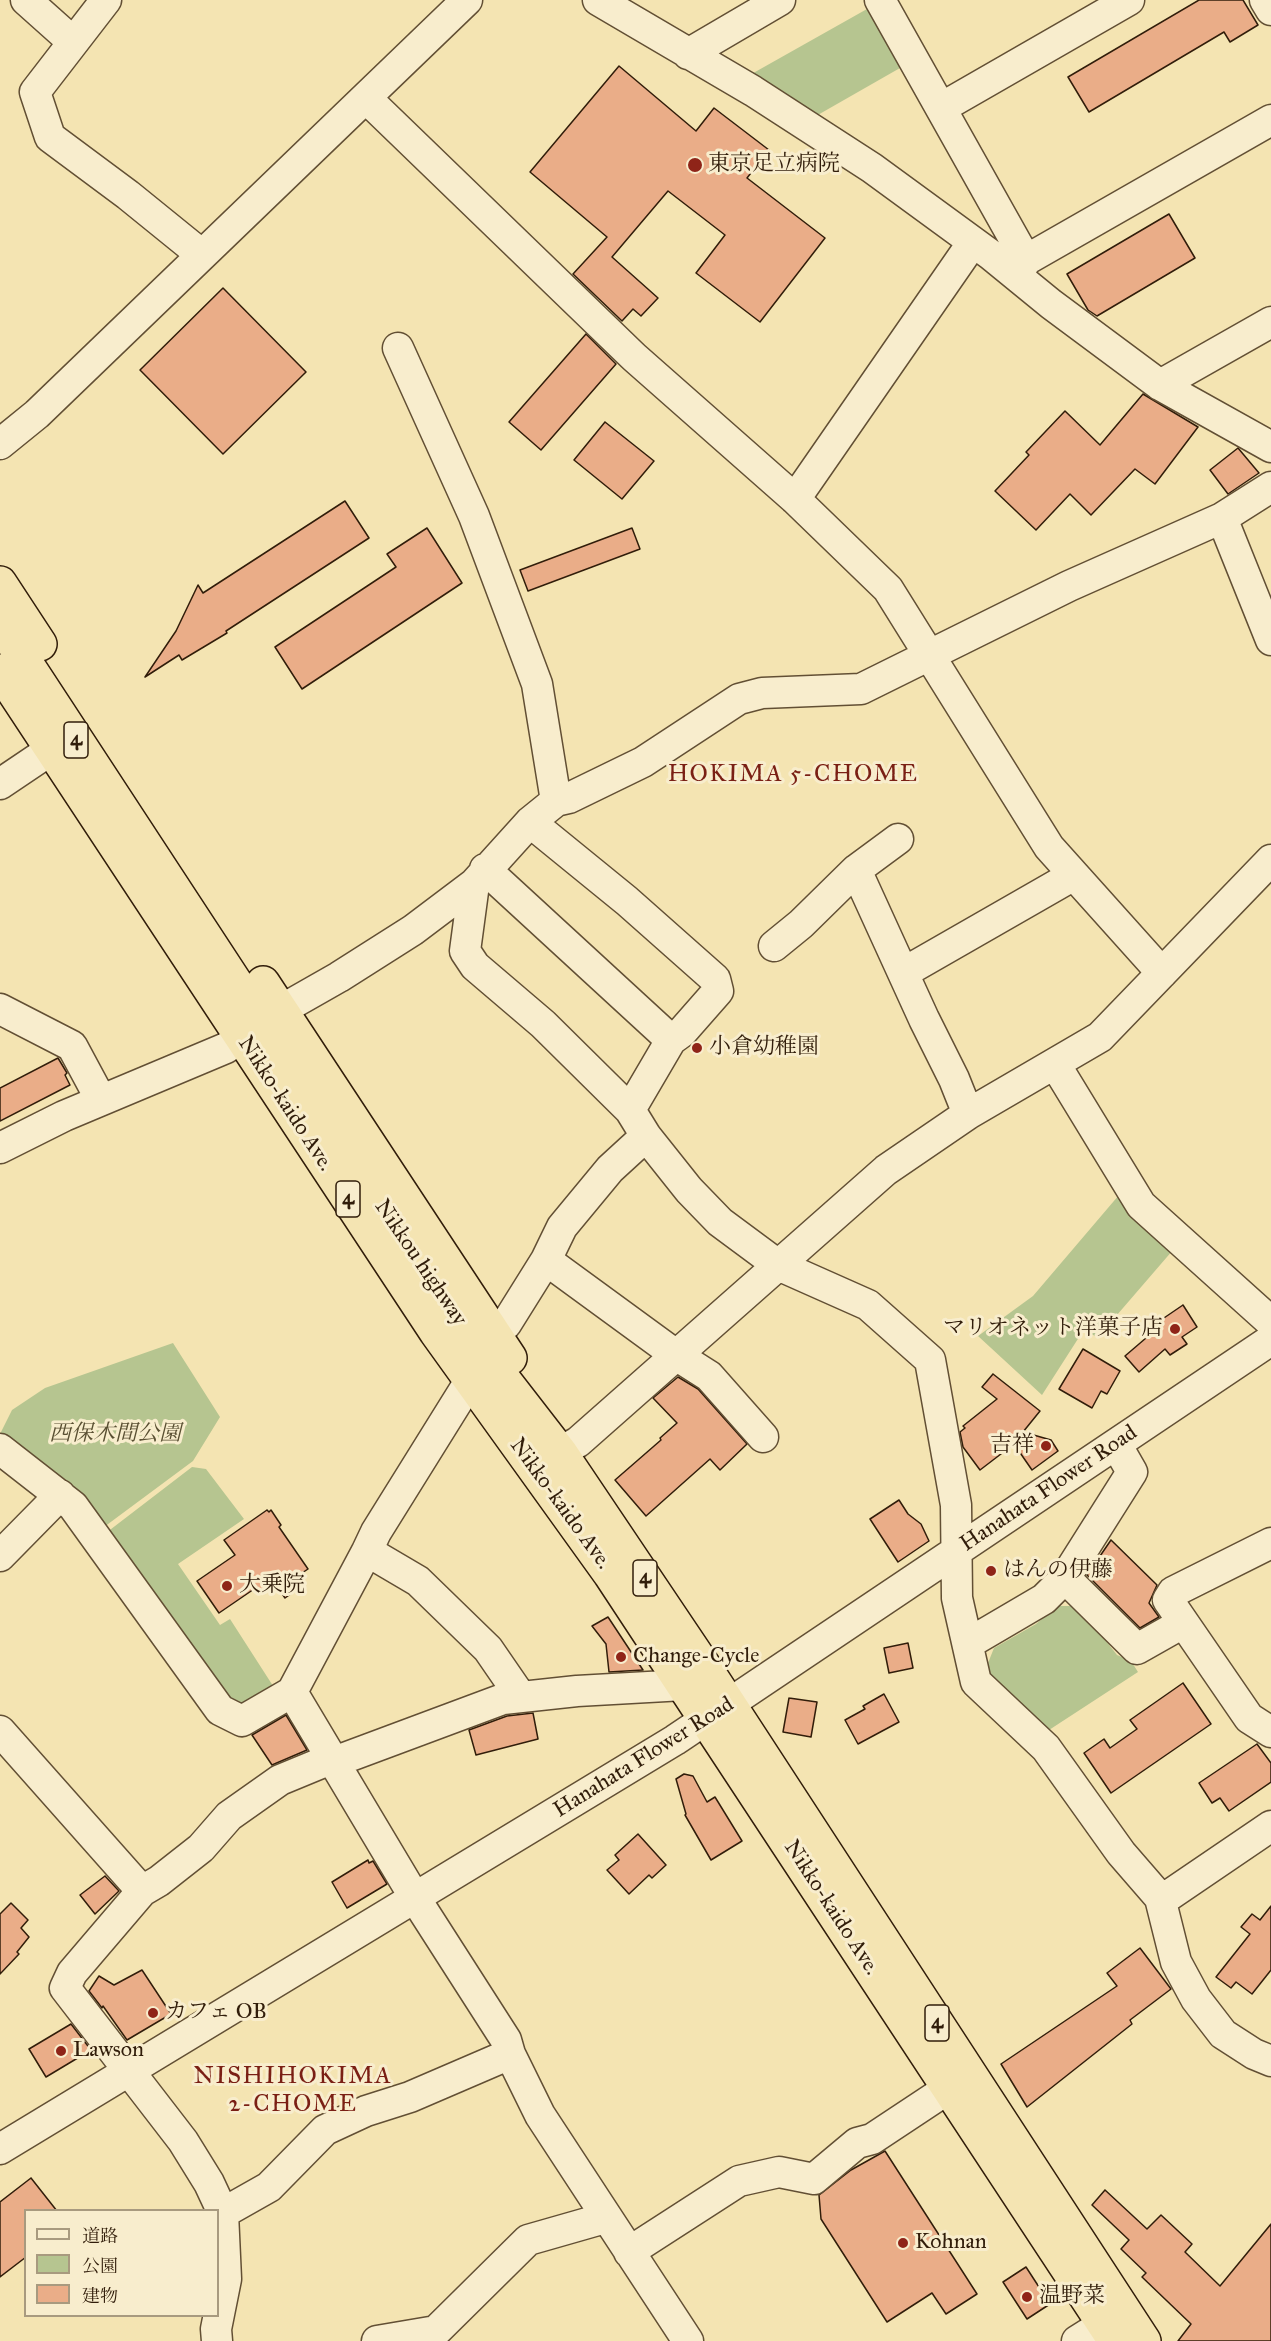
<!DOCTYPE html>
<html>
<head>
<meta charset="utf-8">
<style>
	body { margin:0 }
	#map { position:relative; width:1271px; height:2341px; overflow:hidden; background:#f4e4b2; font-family:"IM FELL Great Primer","Noto Serif JP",serif }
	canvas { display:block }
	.legend { position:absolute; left:24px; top:2209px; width:195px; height:108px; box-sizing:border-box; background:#f8edcd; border:2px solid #a89a7f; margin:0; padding:8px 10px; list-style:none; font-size:18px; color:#311d0a }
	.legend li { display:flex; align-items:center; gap:12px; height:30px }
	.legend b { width:30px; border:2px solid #a89a7f }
</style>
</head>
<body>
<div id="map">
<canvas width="1271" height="2341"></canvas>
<ul class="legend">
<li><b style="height:8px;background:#f8edcd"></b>道路</li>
<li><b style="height:16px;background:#b6c590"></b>公園</li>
<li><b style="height:16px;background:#eaad88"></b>建物</li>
</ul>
</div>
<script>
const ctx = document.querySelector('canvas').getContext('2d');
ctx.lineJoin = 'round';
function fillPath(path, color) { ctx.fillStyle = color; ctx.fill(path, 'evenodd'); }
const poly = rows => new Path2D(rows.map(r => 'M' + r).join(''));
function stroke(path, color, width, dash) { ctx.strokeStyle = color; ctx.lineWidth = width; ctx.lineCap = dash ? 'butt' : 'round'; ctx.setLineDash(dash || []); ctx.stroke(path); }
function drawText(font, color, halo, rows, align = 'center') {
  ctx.font = font + ' "IM FELL Great Primer","Noto Serif JP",serif'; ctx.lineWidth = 6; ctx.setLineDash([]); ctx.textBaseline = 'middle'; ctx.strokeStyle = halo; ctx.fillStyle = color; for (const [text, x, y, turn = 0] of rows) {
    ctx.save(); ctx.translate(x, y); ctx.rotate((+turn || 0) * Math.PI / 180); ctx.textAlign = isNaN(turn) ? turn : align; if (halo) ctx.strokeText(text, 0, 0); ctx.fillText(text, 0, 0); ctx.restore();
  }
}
fillPath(poly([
	[867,9,900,68,816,116,748,76],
	[1119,1195,1173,1250,1098,1337,1083,1331,1042,1395,978,1336,1033,1296],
	[173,1343,220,1417,193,1461,100,1530,0,1434,12,1410,45,1388],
	[192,1467,206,1469,244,1519,178,1564,220,1625,230,1619,275,1689,246,1708,224,1702,102,1536],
	[1057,1606,1074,1606,1089,1619,1117,1655,1131,1661,1138,1672,1049,1730,992,1679,988,1663,994,1648,1036,1624]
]), '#b6c590');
const building = poly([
	[1199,0,1243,0,1258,25,1230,42,1224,32,1089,112,1068,77,1199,0],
	[619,66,696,131,714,108,769,150,747,178,825,238,760,322,696,273,725,235,668,191,612,257,658,298,641,316,633,309,622,321,573,274,607,237,530,172,619,66],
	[1169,214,1195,258,1097,316,1088,310,1067,274,1169,214],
	[223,288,306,372,223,454,140,370,223,288],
	[586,334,616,364,541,450,509,422,586,334],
	[1143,394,1198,427,1155,484,1135,469,1091,515,1070,494,1036,530,995,491,1029,455,1026,452,1065,411,1100,445,1143,394],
	[605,422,654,461,622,499,574,460,605,422],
	[1238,448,1259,473,1228,494,1210,470,1238,448],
	[345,501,369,538,226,631,227,633,182,660,179,655,145,677,176,631,198,585,203,593,345,501],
	[427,528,462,583,302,689,275,647,396,567,387,554,427,528],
	[632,528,640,549,528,591,520,570,632,528],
	[58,1058,67,1073,65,1075,70,1085,0,1121,0,1088,58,1058],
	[1183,1305,1197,1327,1182,1337,1187,1344,1170,1355,1165,1349,1139,1372,1125,1356,1160,1326,1158,1322,1183,1305],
	[1083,1349,1120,1371,1107,1394,1101,1391,1092,1408,1059,1389,1083,1349],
	[993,1374,1040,1411,1023,1432,1051,1440,1058,1451,1032,1470,1014,1444,980,1470,963,1447,960,1432,965,1428,963,1426,997,1399,982,1387,993,1374],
	[678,1377,698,1389,747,1444,720,1470,710,1459,646,1516,615,1480,661,1440,660,1438,677,1423,653,1398,678,1377],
	[899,1500,908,1514,921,1524,929,1541,898,1562,870,1519,899,1500],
	[267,1510,269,1512,271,1510,281,1525,279,1527,308,1569,299,1575,305,1584,285,1598,274,1582,260,1592,257,1587,219,1613,197,1581,235,1555,224,1540,267,1510],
	[1111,1540,1157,1585,1149,1603,1159,1617,1140,1628,1087,1575,1111,1540],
	[608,1617,643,1670,609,1672,606,1644,592,1626,608,1617],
	[908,1643,913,1668,889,1673,884,1648,908,1643],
	[1183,1683,1211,1724,1111,1793,1084,1753,1104,1739,1110,1748,1137,1729,1130,1720,1183,1683],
	[884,1694,899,1722,858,1744,845,1720,865,1709,863,1706,884,1694],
	[789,1698,817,1702,811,1737,783,1732,789,1698],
	[533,1713,538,1739,476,1755,469,1730,507,1716,533,1713],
	[286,1715,307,1750,272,1765,252,1735,286,1715],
	[1257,1744,1271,1763,1271,1782,1229,1811,1220,1798,1212,1803,1199,1783,1257,1744],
	[684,1774,693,1776,707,1802,715,1797,742,1841,711,1860,685,1815,686,1814,676,1779,684,1774],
	[638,1834,666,1865,652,1878,649,1875,629,1894,607,1870,619,1860,615,1855,638,1834],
	[368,1860,369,1863,373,1861,387,1884,347,1908,332,1882,368,1860],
	[105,1876,119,1891,95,1914,80,1895,105,1876],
	[11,1903,28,1920,21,1928,29,1937,17,1952,19,1954,0,1974,0,1914,11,1903],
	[1271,1906,1271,1970,1252,1994,1236,1982,1231,1988,1216,1977,1250,1934,1241,1927,1252,1914,1260,1920,1271,1906],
	[1140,1948,1171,1989,1130,2020,1132,2024,1027,2107,1001,2064,1117,1986,1107,1973,1140,1948],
	[142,1970,171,2014,127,2040,103,2006,102,2008,89,1991,99,1976,114,1985,142,1970],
	[71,2024,91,2050,46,2077,29,2049,71,2024],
	[885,2151,977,2294,946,2314,932,2293,887,2322,821,2219,819,2195,851,2170,885,2151],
	[31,2178,57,2211,26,2211,26,2257,0,2277,0,2202,31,2178],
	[1105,2190,1147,2229,1161,2215,1192,2244,1185,2252,1220,2286,1271,2224,1271,2341,1178,2341,1191,2324,1142,2277,1146,2273,1121,2249,1129,2240,1092,2205,1105,2190],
	[1026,2267,1050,2304,1027,2319,1003,2282,1026,2267]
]);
fillPath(building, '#eaad88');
stroke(building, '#311d0a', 1.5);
const minor = poly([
	[26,0,73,42],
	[106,0,35,92,50,137,128,195,202,255],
	[598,0,753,91,872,168,991,255,1051,304,1160,385,1271,447],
	[880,0,1026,260],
	[1265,0,1271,10],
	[688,54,780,0],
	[366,98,634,357,795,499,888,589,1049,847,1162,973],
	[941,108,1129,0],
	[1017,276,1026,260,1271,120],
	[398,348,474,516,537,684,556,801],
	[1160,385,1271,322],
	[0,444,37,414,467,0],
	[795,499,973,242],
	[1222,518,1271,640],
	[0,784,52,749],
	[530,822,627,901,715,979,718,991,682,1032,671,1040],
	[485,869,671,1040,630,1110],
	[856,870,924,1019,954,1079,968,1114],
	[474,884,465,951,475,966,543,1024,630,1110,646,1136,689,1190,720,1222,778,1265,868,1305,930,1360,956,1505,957,1598,976,1682,1046,1748,1121,1853,1160,1898,1176,1962,1196,1999,1223,2034,1254,2054,1271,2061],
	[774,946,801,924,856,870,898,839],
	[903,973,1074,875],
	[0,1009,72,1046,101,1100],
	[281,1010,339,977,413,930,474,884,530,822,556,801,569,798,643,762,739,699,762,693,861,689,1069,586,1222,518,1271,487],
	[1055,1064,1141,1205,1271,1322],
	[0,1148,64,1116,226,1048,242,1037],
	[546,1260,676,1355,709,1376,763,1437],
	[494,1331,506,1324,546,1260,562,1227,610,1169,646,1136],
	[0,1449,73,1506,220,1710,242,1721,292,1692,367,1551,418,1581,488,1649,521,1697],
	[560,1452,578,1442,886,1170,968,1114,1100,1037,1271,860],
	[1271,1543,1173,1592,1168,1600,1249,1718,1271,1732],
	[367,1551,376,1532,470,1381],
	[0,1556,60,1495],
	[1065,1578,1137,1649,1183,1623],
	[969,1643,1044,1599,1065,1578,1132,1472,1116,1444],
	[292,1692,415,1898,506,2040,510,2054,540,2115,688,2341],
	[0,1731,142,1891],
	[1160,1898,1171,1894,1271,1826],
	[0,2149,675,1740,1271,1340],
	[223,2213,269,2187,325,2130,366,2111,410,2097,510,2054],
	[629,2252,739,2181,779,2172,814,2179,857,2143,872,2139,949,2088],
	[217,2341,216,2329,226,2279,223,2213,209,2183,183,2141,65,1988,72,1973,142,1891,159,1881,201,1848,229,1816,280,1780,326,1761,342,1759,503,1699,577,1691,684,1685],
	[377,2341,436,2331,528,2240,605,2218],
	[1077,2341,1104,2324]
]);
const highway = poly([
	[0,583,40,644],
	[0,623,450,1310,560,1452,712,1678,1144,2341],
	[0,671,436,1332,610,1574,1115,2341],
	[263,983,510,1358]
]);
stroke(minor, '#624f34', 33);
stroke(highway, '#311d0a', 36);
stroke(minor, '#f8edcd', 30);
stroke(highway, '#f4e4b2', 33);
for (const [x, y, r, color] of [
	[695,165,8,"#8f2418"],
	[697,1048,6,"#8f2418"],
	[1175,1329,6,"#8f2418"],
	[1046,1446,6,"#8f2418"],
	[991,1571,6,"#8f2418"],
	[227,1586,6,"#8f2418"],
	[621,1657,6,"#8f2418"],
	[153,2013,6,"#8f2418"],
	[61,2051,6,"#8f2418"],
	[903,2243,6,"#8f2418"],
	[1027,2297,6,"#8f2418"]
]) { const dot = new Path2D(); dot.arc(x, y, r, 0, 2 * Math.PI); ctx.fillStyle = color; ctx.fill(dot); stroke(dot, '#f8edcd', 2); }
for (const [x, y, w] of [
	[76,740,24],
	[348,1199,24],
	[645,1578,24],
	[937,2023,24]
]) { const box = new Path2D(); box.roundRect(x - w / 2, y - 18, w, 36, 4.5); ctx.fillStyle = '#f8edcd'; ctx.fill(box); stroke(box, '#311d0a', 1.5); }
drawText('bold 21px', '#311d0a', null, [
	["4",76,740],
	["4",348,1199],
	["4",645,1578],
	["4",937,2023]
]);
drawText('22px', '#311d0a', '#f8edcd', [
	["東京足立病院",708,165],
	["小倉幼稚園",709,1048],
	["マリオネット洋菓子店",1163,1329,"right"],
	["吉祥",1034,1446,"right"],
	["はんの伊藤",1003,1571],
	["大乗院",239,1586],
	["Change-Cycle",633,1657],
	["カフェ OB",165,2013],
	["Lawson",73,2051],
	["Kohnan",915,2243],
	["温野菜",1039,2297]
], 'left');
drawText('22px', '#311d0a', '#f8edcd', [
	["Nikko-kaido Ave.",285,1104,57],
	["Nikkou highway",420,1263,56],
	["Hanahata Flower Road",1049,1489,-34],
	["Nikko-kaido Ave.",560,1504,54],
	["Hanahata Flower Road",644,1758,-32],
	["Nikko-kaido Ave.",831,1908,57]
]);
drawText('italic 22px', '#594f32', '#f8edcd', [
	["西保木間公園",115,1435]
]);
ctx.letterSpacing = '1.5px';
drawText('24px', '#7a1f14', '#f8edcd', [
	["HOKIMA 5-CHOME",793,775],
	["NISHIHOKIMA",293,2077],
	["2-CHOME",293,2105]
]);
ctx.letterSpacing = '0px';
</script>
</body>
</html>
